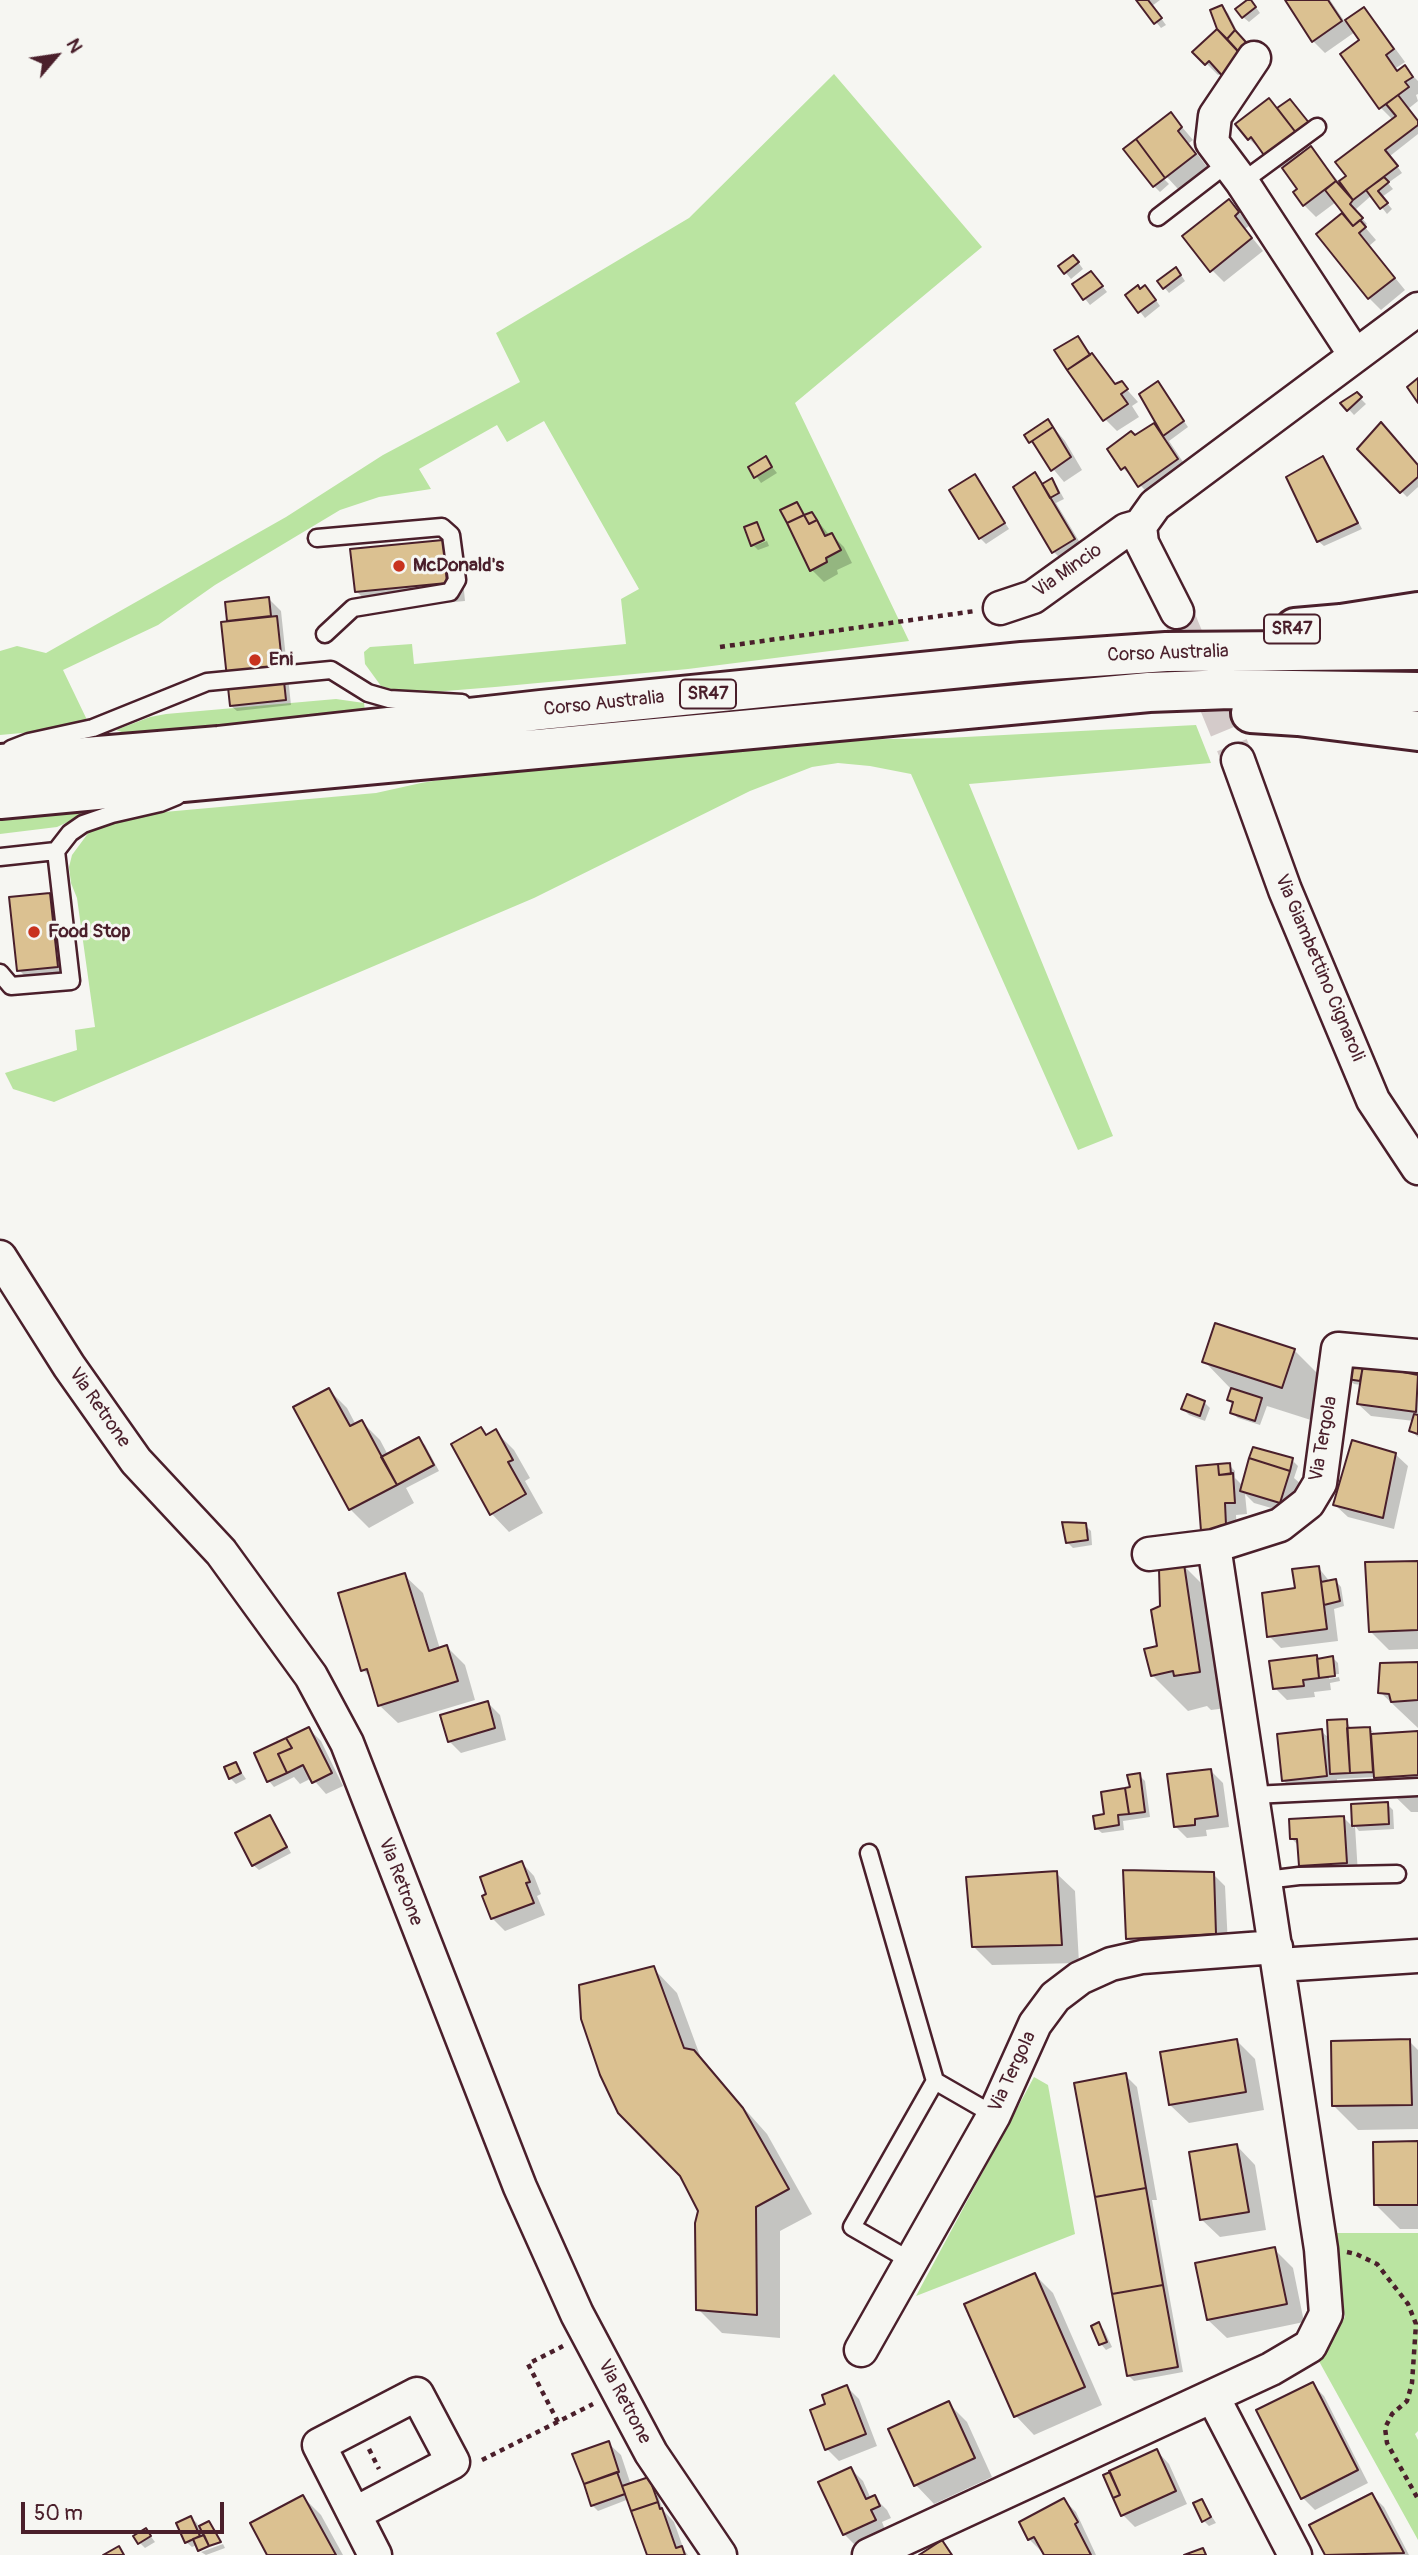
<!DOCTYPE html>
<html>
<head>
<meta charset="utf-8">
<style>
	body { margin:0 }
	#map { position:relative; width:1418px; height:2555px; overflow:hidden; background:#f6f6f2; font-family:Pangolin,sans-serif }
	canvas { display:block }
	.north { position:absolute; left:21px; top:21px; width:70px; height:70px; -webkit-text-stroke:5px #f6f6f2; paint-order:stroke; rotate:61deg; font-size:19px; font-weight:700; line-height:28px; text-align:center; color:#4a1f2b }
	.north::after { content:''; display:block; margin:auto; width:24px; height:32px; background:#4a1f2b; clip-path:polygon(50% 0,100% 100%,50% 72%,0 100%) }
	.scale { position:absolute; left:21px; top:2502px; width:203px; height:32px; box-sizing:border-box; border:4px solid #4a1f2b; border-top:0; padding-left:9px; font-size:21px; line-height:24px; white-space:nowrap; color:#4a1f2b; -webkit-text-stroke:5px #f6f6f2; paint-order:stroke }
</style>
</head>
<body>
<div id="map">
<canvas width="1418" height="2555"></canvas>
<div class="north">N</div>
<div class="scale">50 m</div>
</div>
<script>
const ctx = document.querySelector('canvas').getContext('2d');
ctx.lineJoin = 'round';
function fillPath(path, color) { ctx.fillStyle = color; ctx.fill(path, 'evenodd'); }
const poly = rows => new Path2D(rows.map(r => 'M' + r).join(''));
function stroke(path, color, width, dash) { ctx.strokeStyle = color; ctx.lineWidth = width; ctx.lineCap = dash ? 'butt' : 'round'; ctx.setLineDash(dash || []); ctx.stroke(path); }
function drawText(font, color, halo, rows, align = 'center') {
  ctx.font = font + ' Pangolin,sans-serif'; ctx.lineWidth = 6; ctx.setLineDash([]); ctx.textBaseline = 'middle'; ctx.strokeStyle = halo; ctx.fillStyle = color; for (const [text, x, y, turn = 0] of rows) {
    ctx.save(); ctx.translate(x, y); ctx.rotate((+turn || 0) * Math.PI / 180); ctx.textAlign = isNaN(turn) ? turn : align; if (halo) ctx.strokeText(text, 0, 0); ctx.fillText(text, 0, 0); ctx.restore();
  }
}
fillPath(poly([
	[834,74,982,247,795,403,909,641,688,669,495,687,421,693,398,691,381,686,365,664,364,652,370,647,412,644,414,664,626,644,621,599,639,589,544,421,507,442,497,425,419,469,431,489,379,497,340,510,215,585,158,625,63,670,88,722,55,730,0,735,0,651,17,646,46,653,286,517,383,455,520,382,496,333,689,218],
	[336,699,364,703,365,711,130,735,116,730,150,717,166,714],
	[1196,725,1211,763,969,784,1113,1136,1078,1150,911,774,870,766,838,763,812,767,750,791,534,898,54,1102,13,1089,5,1073,77,1050,75,1030,95,1027,77,898,71,883,69,867,72,855,89,832,104,824,153,813,376,793,421,783,488,772,784,741,946,738],
	[82,812,83,815,57,827,0,834,0,819],
	[1034,2077,1048,2085,1075,2234,916,2296],
	[1330,2233,1418,2233,1418,2431,1415,2434,1418,2440,1418,2540,1315,2354,1326,2349,1345,2317]
]), '#bae4a1');
fillPath(poly([
	[1138,0,1160,0,1152,6,1166,25,1161,28],
	[1287,0,1330,0,1345,22,1363,9,1375,21,1405,62,1396,68,1399,71,1404,67,1418,81,1418,94,1416,95,1418,101,1408,109,1418,122,1418,134,1390,156,1402,173,1388,183,1393,189,1382,197,1392,209,1387,214,1372,195,1355,210,1367,224,1364,226,1376,240,1369,246,1405,290,1381,310,1369,298,1348,221,1350,220,1336,202,1316,217,1304,205,1300,189,1283,166,1280,168,1249,139,1269,100,1278,110,1290,101,1302,140,1307,147,1299,153,1301,156,1311,149,1339,182,1348,176,1393,120,1381,108,1342,55,1362,41,1355,32,1325,53,1313,41],
	[1255,6,1260,13,1249,22,1243,17],
	[1222,7,1228,13,1240,37,1258,58,1218,75,1195,52,1219,29],
	[1171,114,1193,140,1189,143,1207,167,1178,189,1166,176,1161,176,1169,184,1160,192,1154,186],
	[1229,201,1250,225,1245,229,1263,251,1224,282,1212,270],
	[1078,262,1083,269,1071,279,1061,267],
	[1181,275,1185,281,1169,293,1164,287],
	[1096,278,1107,292,1090,305,1074,285],
	[1141,291,1151,293,1160,306,1145,318,1127,295],
	[1083,344,1117,385,1121,383,1138,402,1132,406,1139,417,1117,431,1105,419],
	[1158,383,1188,427,1169,441,1189,471,1152,497,1123,468,1135,437,1154,425,1162,433],
	[1356,394,1366,404,1354,415,1343,403],
	[1048,421,1065,441,1082,470,1064,482,1031,442],
	[1360,449,1418,467,1418,487,1407,497],
	[765,458,777,473,761,483,750,467],
	[1323,458,1328,464,1362,529,1324,546,1318,541],
	[1034,474,1044,484,1052,480,1057,486,1064,499,1056,503,1085,551,1066,564,1054,552],
	[975,476,1009,529,986,544,980,538],
	[796,504,806,516,812,514,830,536,832,535,844,547,852,563,837,570,838,574,824,582,812,570],
	[767,541,769,546,758,550,754,546],
	[442,542,461,560,465,601,375,609,356,591],
	[269,599,281,611,291,705,237,711,231,706,226,603],
	[50,894,62,906,70,978,31,982,19,970],
	[1294,1350,1329,1385,1317,1422,1267,1406,1260,1425,1238,1418,1232,1413,1234,1405,1229,1399,1232,1390,1204,1361],
	[1365,1360,1388,1363,1397,1373,1418,1377,1418,1437,1411,1431,1414,1421,1371,1416,1358,1404,1361,1385,1354,1384,1349,1379],
	[329,1390,347,1408,356,1425,362,1422,380,1440,388,1455,419,1439,425,1445,439,1471,406,1488,414,1503,369,1528,350,1509,296,1408],
	[1204,1402,1210,1408,1205,1421,1189,1415,1183,1409],
	[481,1429,488,1436,496,1432,514,1450,530,1478,525,1481,543,1513,509,1532,491,1513],
	[1395,1454,1408,1466,1394,1529,1348,1517,1335,1505],
	[1292,1460,1298,1466,1294,1478,1301,1484,1292,1514,1254,1503,1245,1494,1247,1514,1236,1515,1237,1537,1215,1543,1203,1531,1229,1465,1235,1471,1235,1478,1243,1486],
	[1085,1525,1091,1531,1092,1545,1073,1548,1067,1542],
	[1418,1563,1418,1649,1389,1650,1371,1632],
	[1184,1566,1219,1601,1235,1707,1211,1710,1207,1706,1188,1711,1152,1675,1159,1647,1162,1607],
	[1318,1567,1330,1582,1336,1581,1341,1587,1344,1606,1334,1609,1338,1641,1281,1648,1269,1636,1297,1590],
	[404,1575,423,1593,440,1649,447,1647,465,1665,475,1700,398,1723,379,1705,371,1678,363,1670],
	[1316,1657,1319,1660,1333,1658,1338,1663,1339,1674,1329,1675,1329,1679,1339,1677,1340,1681,1330,1683,1331,1690,1314,1692,1315,1697,1287,1700,1275,1688],
	[1418,1664,1418,1728,1380,1692],
	[488,1703,500,1715,506,1740,461,1753,449,1741],
	[1346,1721,1352,1730,1370,1729,1375,1734,1418,1733,1418,1812,1411,1812,1375,1777,1337,1779,1338,1788,1296,1793,1284,1781,1321,1731,1330,1739],
	[1369,1732,1373,1732,1373,1743,1370,1743],
	[309,1729,321,1741,343,1786,326,1794,312,1778,300,1784,294,1777,274,1787,269,1781],
	[236,1764,246,1779,236,1784,230,1778],
	[1211,1771,1223,1783,1229,1827,1206,1830,1207,1836,1187,1838,1175,1826],
	[1139,1775,1145,1781,1150,1817,1123,1821,1124,1830,1102,1833,1096,1828,1132,1789],
	[1387,1804,1393,1810,1394,1829,1359,1831,1355,1826,1358,1874,1313,1877,1301,1865,1300,1847,1292,1839,1343,1817,1354,1828,1353,1806],
	[269,1817,275,1823,291,1853,259,1870,253,1865],
	[522,1863,534,1876,541,1894,537,1896,545,1915,505,1931,492,1918,484,1897],
	[1056,1873,1075,1891,1079,1963,992,1965,974,1947],
	[1213,1874,1225,1886,1228,1945,1139,1950,1127,1938],
	[653,1968,677,1993,702,2061,767,2134,812,2214,780,2231,780,2338,722,2333,698,2309,700,2211],
	[1237,2041,1255,2059,1264,2110,1189,2123,1170,2105],
	[1409,2041,1418,2050,1418,2129,1358,2130,1334,2106],
	[1125,2075,1137,2087,1157,2200,1152,2200,1183,2372,1134,2381,1128,2375],
	[1418,2143,1418,2229,1400,2229,1376,2205],
	[1237,2146,1255,2165,1266,2230,1220,2237,1201,2219],
	[1274,2249,1293,2268,1304,2322,1227,2338,1208,2320],
	[1035,2275,1053,2293,1102,2405,1034,2435,1016,2416],
	[1099,2324,1104,2330,1112,2347,1106,2350,1101,2344],
	[1312,2384,1324,2396,1368,2483,1315,2510,1303,2498],
	[847,2387,859,2399,877,2446,839,2461,827,2449,828,2405],
	[948,2403,967,2422,992,2477,934,2504,916,2485,890,2430],
	[608,2443,621,2455,631,2485,649,2479,654,2484,663,2510,674,2522,684,2550,688,2555,648,2555,629,2499,598,2511,592,2505],
	[1157,2451,1169,2464,1187,2504,1135,2527,1123,2515],
	[851,2469,863,2481,871,2499,875,2498,887,2510,891,2518,882,2522,886,2532,856,2546,844,2534],
	[1372,2495,1384,2507,1409,2555,1327,2555,1312,2526],
	[303,2497,321,2515,343,2555,269,2555],
	[1064,2500,1076,2512,1096,2555,1046,2555,1044,2550,1041,2551,1029,2539],
	[1202,2501,1216,2523,1209,2526,1204,2521],
	[191,2518,197,2523,203,2537,207,2536,209,2523,221,2541,200,2548,197,2545,192,2547,186,2542],
	[146,2530,155,2542,145,2548,139,2542],
	[223,2544,225,2548,206,2555,201,2552]
]), '#0003');
const building = poly([
	[1136,0,1148,0,1162,18,1154,24,1136,0],
	[1247,0,1251,0,1256,7,1242,18,1235,9,1247,0],
	[1285,0,1328,0,1342,21,1312,42,1285,0],
	[1222,5,1235,30,1227,39,1217,29,1210,10,1222,5],
	[1364,7,1394,49,1386,55,1397,71,1405,65,1413,77,1405,82,1409,87,1379,109,1340,54,1359,40,1345,20,1364,7],
	[1217,29,1247,61,1226,80,1209,61,1205,65,1192,52,1217,29],
	[1235,30,1254,51,1247,61,1227,39,1235,30],
	[1398,95,1418,121,1418,125,1385,150,1398,166,1353,200,1339,181,1346,176,1335,162,1396,116,1386,104,1398,95],
	[1269,98,1297,134,1266,158,1251,137,1248,140,1235,124,1269,98],
	[1290,99,1310,124,1297,134,1277,108,1290,99],
	[1171,112,1182,127,1178,131,1196,154,1165,178,1136,139,1171,112],
	[1136,139,1165,178,1153,187,1123,149,1136,139],
	[1311,146,1336,181,1303,206,1293,192,1297,189,1282,168,1311,146],
	[1384,177,1389,182,1378,191,1388,203,1380,209,1366,190,1384,177],
	[1336,181,1353,200,1350,204,1363,218,1353,226,1325,190,1336,181],
	[1229,199,1239,212,1235,216,1252,238,1210,272,1182,236,1229,199],
	[1342,213,1353,226,1360,220,1366,227,1359,233,1395,278,1368,299,1316,234,1342,213],
	[1073,255,1079,262,1064,274,1058,266,1073,255],
	[1176,267,1181,275,1163,289,1157,281,1176,267],
	[1091,271,1103,286,1083,300,1072,284,1091,271],
	[1138,285,1140,289,1145,285,1156,300,1138,313,1125,295,1138,285],
	[1078,336,1090,355,1067,370,1054,350,1078,336],
	[1092,353,1115,384,1122,381,1128,389,1121,394,1128,404,1103,421,1067,370,1092,353],
	[1418,378,1418,403,1407,387,1418,378],
	[1158,381,1184,421,1163,436,1139,394,1158,381],
	[1357,392,1362,397,1347,411,1340,403,1357,392],
	[1048,419,1053,427,1029,443,1024,435,1048,419],
	[1381,422,1418,465,1418,477,1400,493,1357,449,1381,422],
	[1154,423,1178,459,1138,487,1125,467,1121,470,1107,449,1131,431,1135,435,1154,423],
	[1053,427,1071,457,1051,471,1032,441,1053,427],
	[766,456,772,467,754,478,748,467,766,456],
	[1323,456,1358,523,1317,542,1286,477,1323,456],
	[1035,472,1075,539,1052,553,1013,487,1035,472],
	[975,474,1005,523,979,539,949,490,975,474],
	[1052,478,1059,493,1050,498,1042,484,1052,478],
	[797,502,804,515,787,523,780,510,797,502],
	[812,512,817,520,809,524,804,515,812,512],
	[804,515,809,524,817,520,825,536,832,533,841,550,826,558,827,562,810,571,787,523,804,515],
	[757,522,764,540,751,546,744,527,757,522],
	[443,540,447,583,355,592,350,549,443,540],
	[269,597,271,616,227,621,225,602,269,597],
	[277,616,286,700,230,706,221,622,277,616],
	[50,893,58,967,17,971,9,897,50,893],
	[1215,1323,1295,1349,1282,1388,1202,1362,1215,1323],
	[1349,1358,1364,1362,1360,1381,1347,1379,1349,1358],
	[1364,1358,1388,1369,1418,1375,1416,1412,1357,1404,1364,1358],
	[329,1388,350,1426,362,1420,397,1485,349,1510,293,1407,329,1388],
	[1231,1388,1262,1398,1255,1421,1230,1413,1233,1402,1227,1400,1231,1388],
	[1187,1394,1205,1401,1200,1416,1181,1409,1187,1394],
	[1414,1414,1418,1415,1418,1434,1409,1431,1414,1414],
	[481,1427,486,1435,496,1429,513,1460,508,1462,526,1494,490,1515,451,1444,481,1427],
	[419,1437,434,1465,397,1485,381,1457,419,1437],
	[1352,1440,1396,1453,1383,1518,1333,1505,1352,1440],
	[1253,1447,1293,1458,1290,1471,1249,1458,1253,1447],
	[1249,1458,1290,1471,1280,1503,1240,1491,1249,1458],
	[1230,1463,1231,1474,1219,1475,1218,1464,1230,1463],
	[1218,1464,1219,1475,1233,1473,1235,1503,1225,1503,1226,1525,1219,1526,1220,1530,1201,1531,1196,1466,1218,1464],
	[1062,1522,1086,1523,1088,1540,1066,1543,1062,1522],
	[1418,1561,1418,1630,1369,1632,1365,1562,1418,1561],
	[1184,1564,1200,1672,1174,1676,1173,1671,1151,1676,1144,1649,1157,1646,1151,1610,1160,1606,1159,1569,1184,1564],
	[1319,1566,1327,1629,1267,1637,1262,1593,1295,1588,1292,1569,1319,1566],
	[405,1573,429,1651,447,1645,458,1681,378,1706,367,1669,361,1671,338,1593,405,1573],
	[1336,1579,1340,1601,1324,1605,1321,1582,1336,1579],
	[1317,1655,1319,1678,1303,1680,1304,1686,1273,1689,1269,1661,1317,1655],
	[1333,1656,1335,1676,1319,1678,1317,1659,1333,1656],
	[1418,1662,1418,1700,1391,1702,1389,1694,1378,1693,1380,1663,1418,1662],
	[488,1701,495,1728,448,1742,440,1715,488,1701],
	[1347,1719,1350,1773,1330,1774,1327,1720,1347,1719],
	[309,1727,332,1773,312,1783,303,1765,287,1773,278,1754,292,1748,286,1738,309,1727],
	[1370,1727,1373,1772,1350,1773,1347,1728,1370,1727],
	[1322,1729,1327,1776,1282,1781,1277,1734,1322,1729],
	[1418,1731,1418,1775,1374,1778,1371,1734,1418,1731],
	[286,1738,292,1748,278,1754,287,1773,267,1782,254,1753,286,1738],
	[236,1762,241,1773,229,1779,224,1767,236,1762],
	[1211,1769,1218,1816,1195,1819,1195,1825,1174,1827,1167,1774,1211,1769],
	[1140,1773,1145,1812,1129,1814,1125,1788,1130,1787,1127,1775,1140,1773],
	[1125,1788,1129,1814,1118,1815,1119,1825,1095,1829,1093,1816,1104,1814,1101,1792,1125,1788],
	[1388,1802,1389,1824,1352,1826,1351,1804,1388,1802],
	[270,1815,287,1847,252,1866,235,1833,270,1815],
	[1344,1816,1347,1863,1299,1866,1297,1839,1290,1839,1289,1819,1344,1816],
	[522,1861,530,1882,526,1883,534,1903,491,1919,482,1896,486,1894,480,1877,522,1861],
	[1123,1870,1214,1872,1216,1934,1126,1939,1123,1870],
	[1057,1871,1062,1945,972,1947,966,1877,1057,1871],
	[654,1966,684,2048,694,2050,743,2108,789,2189,756,2207,757,2315,696,2310,695,2223,698,2211,680,2176,618,2113,600,2075,581,2019,579,1985,654,1966],
	[1237,2039,1246,2092,1169,2105,1160,2052,1237,2039],
	[1410,2039,1412,2105,1332,2106,1331,2041,1410,2039],
	[1126,2073,1146,2188,1095,2197,1074,2083,1126,2073],
	[1418,2141,1418,2205,1374,2205,1373,2142,1418,2141],
	[1237,2144,1249,2212,1200,2220,1189,2152,1237,2144],
	[1146,2188,1163,2285,1112,2294,1095,2197,1146,2188],
	[1275,2247,1287,2304,1207,2320,1195,2263,1275,2247],
	[1035,2273,1085,2387,1014,2417,964,2304,1035,2273],
	[1163,2285,1178,2367,1127,2376,1112,2294,1163,2285],
	[1099,2322,1107,2342,1099,2345,1091,2326,1099,2322],
	[1313,2382,1358,2470,1301,2499,1256,2410,1313,2382],
	[847,2385,866,2434,825,2450,810,2410,825,2404,822,2395,847,2385],
	[949,2401,975,2458,914,2486,888,2429,949,2401],
	[609,2441,619,2472,584,2484,572,2454,609,2441],
	[1157,2449,1176,2491,1121,2516,1113,2498,1120,2495,1109,2471,1157,2449],
	[851,2467,866,2499,875,2495,880,2506,871,2510,876,2520,843,2535,818,2482,851,2467],
	[617,2472,625,2494,591,2506,584,2484,617,2472],
	[1110,2472,1120,2495,1113,2498,1103,2475,1110,2472],
	[649,2477,658,2502,631,2511,622,2486,649,2477],
	[1372,2493,1404,2553,1325,2555,1309,2525,1372,2493],
	[303,2495,336,2555,267,2555,250,2523,303,2495],
	[1064,2498,1078,2522,1075,2524,1091,2555,1044,2555,1034,2537,1028,2540,1019,2522,1064,2498],
	[1202,2499,1211,2517,1202,2522,1193,2503,1202,2499],
	[658,2502,660,2509,662,2508,676,2548,682,2546,685,2555,647,2555,631,2511,658,2502],
	[191,2516,200,2536,185,2543,176,2523,191,2516],
	[209,2521,221,2542,209,2546,199,2526,209,2521],
	[146,2528,151,2536,138,2544,133,2536,146,2528],
	[204,2535,209,2546,198,2551,193,2539,204,2535],
	[942,2540,952,2555,919,2555,942,2540],
	[119,2546,124,2555,103,2555,119,2546],
	[1203,2548,1206,2555,1184,2555,1203,2548]
]);
fillPath(building, '#dbc191');
stroke(building, '#4a1f2b', 2);
stroke(poly([
	[1177,612,1238,760]
]), '#d4cbca', 32, [32, 16]);
const lane = poly([
	[1242,182,1317,127],
	[1158,217,1228,163],
	[317,538,442,527,451,535,457,580,450,592,353,608,325,634],
	[11,749,29,742,93,728,207,682,331,670,368,693,389,699,462,703],
	[0,857,56,851,70,833,83,824,112,814,160,803,177,796],
	[0,973,11,986,71,981,56,851],
	[1253,1795,1418,1787],
	[869,1853,935,2081],
	[1266,1880,1299,1876,1397,1874],
	[911,2261,852,2227,935,2081,994,2115]
]);
const street = poly([
	[1254,58,1215,116,1212,142,1242,182,1355,355],
	[1140,526,1142,543,1177,612],
	[1000,608,1033,597,1126,530,1140,526,1155,505,1418,309],
	[1238,760,1285,890,1373,1100,1418,1168],
	[0,1257,69,1366,136,1461,221,1552,311,1676,347,1743,520,2187,577,2314,651,2453,720,2555],
	[1149,1554,1214,1546,1280,1525,1308,1503,1320,1483,1338,1349,1418,1356],
	[1279,1965,1418,1956],
	[861,2350,994,2115,1035,2024,1055,1997,1080,1978,1111,1964,1142,1957,1276,1947],
	[1213,2397,1295,2555],
	[354,2514,453,2462,417,2394,319,2445,375,2555],
	[869,2555,1271,2369,1310,2346,1326,2314,1321,2249,1214,1546]
]);
const highway = poly([
	[1295,628,1341,624,1418,612],
	[1251,713,1298,716,1418,731],
	[0,764,219,746,541,710,1022,662,1166,652,1418,650],
	[0,799,1149,692,1230,689,1418,692]
]);
stroke(lane, '#4a1f2b', 21);
stroke(street, '#4a1f2b', 37);
stroke(highway, '#4a1f2b', 44);
stroke(poly([
	[720,647,975,611],
	[1347,2252,1356,2254,1377,2264,1408,2304,1416,2324,1412,2383,1407,2401,1392,2414,1385,2428,1387,2443,1418,2499],
	[558,2422,528,2364,563,2346],
	[369,2449,379,2469],
	[482,2460,593,2404]
]), '#4a1f2b', 4.5, [5, 5]);
stroke(lane, '#f6f6f2', 16);
stroke(street, '#f6f6f2', 32);
stroke(highway, '#f6f6f2', 38);
for (const [x, y, r, color] of [
	[399,566,7,"#c8321e"],
	[255,660,7,"#c8321e"],
	[34,932,7,"#c8321e"]
]) { const dot = new Path2D(); dot.arc(x, y, r, 0, 2 * Math.PI); ctx.fillStyle = color; ctx.fill(dot); stroke(dot, '#f6f6f2', 2.5); }
for (const [x, y, w] of [
	[1292,629,56],
	[708,694,56]
]) { const box = new Path2D(); box.roundRect(x - w / 2, y - 14.5, w, 29, 5); ctx.fillStyle = '#f6f6f2'; ctx.fill(box); stroke(box, '#4a1f2b', 2); }
drawText('bold 18px', '#4a1f2b', null, [
	["SR47",1292,629],
	["SR47",708,694]
]);
drawText('bold 19px', '#4a1f2b', '#f6f6f2', [
	["McDonald's",413,566],
	["Eni",269,660],
	["Food Stop",48,932]
], 'left');
drawText('19px', '#4a1f2b', '#f6f6f2', [
	["Via Mincio",1068,571,-35],
	["Corso Australia",1168,654,-2],
	["Corso Australia",604,704,-6],
	["Via Giambettino Cignaroli",1319,968,67],
	["Via Retrone",99,1408,55],
	["Via Tergola",1324,1439,-80],
	["Via Retrone",400,1882,69],
	["Via Tergola",1013,2072,-65],
	["Via Retrone",624,2402,62]
]);
</script>
</body>
</html>
